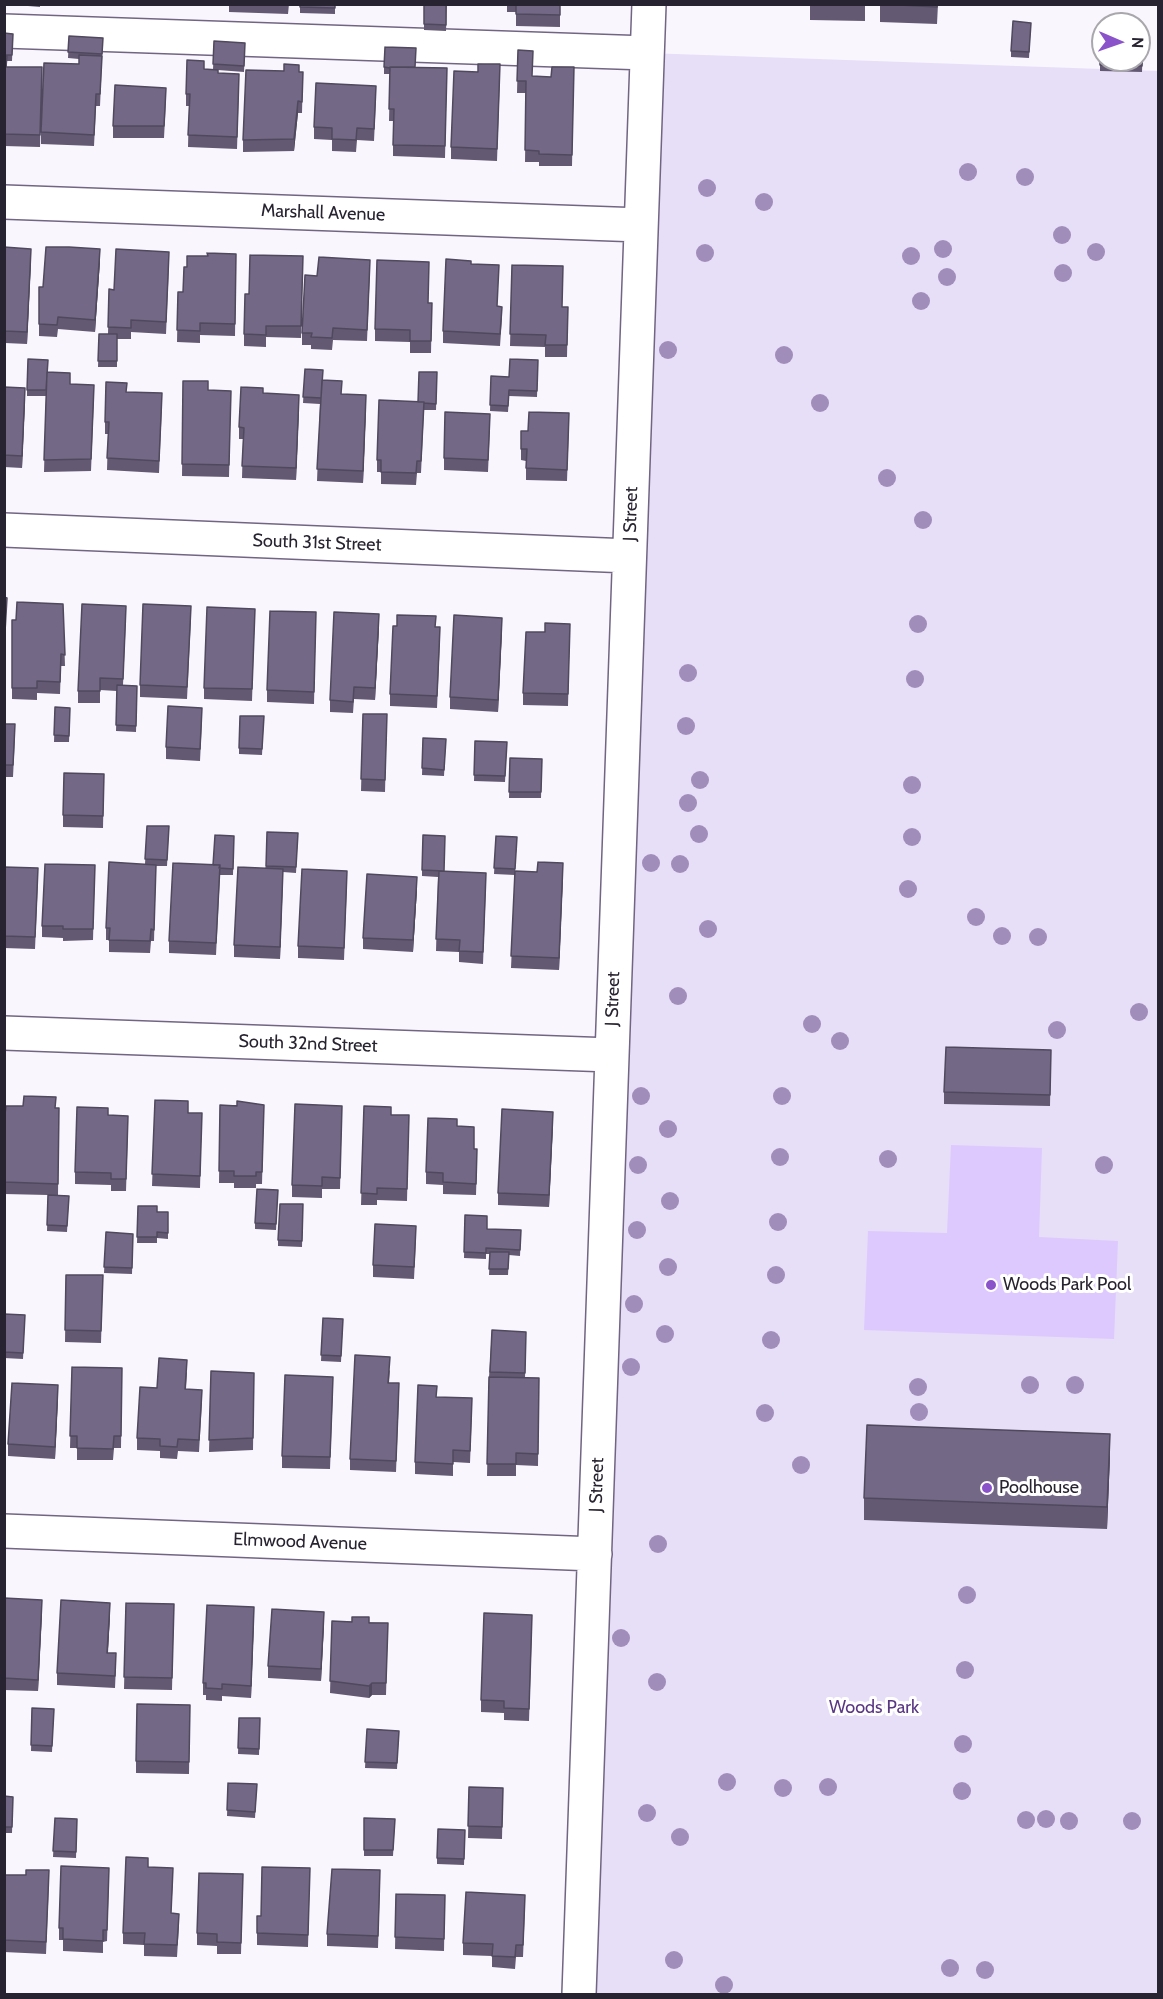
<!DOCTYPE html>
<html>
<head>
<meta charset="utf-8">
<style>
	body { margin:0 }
	#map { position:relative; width:1163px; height:1999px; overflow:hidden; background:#f9f6fe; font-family:Cabin,sans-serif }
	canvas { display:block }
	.frame { position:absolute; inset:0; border:6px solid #282330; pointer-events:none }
	.north { position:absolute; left:1091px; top:12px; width:60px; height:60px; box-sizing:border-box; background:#fff; border:2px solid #a9a7ac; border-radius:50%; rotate:92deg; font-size:16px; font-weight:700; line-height:24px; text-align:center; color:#282330 }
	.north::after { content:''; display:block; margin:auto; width:21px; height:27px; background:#8a53ca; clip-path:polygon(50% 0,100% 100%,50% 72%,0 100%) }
</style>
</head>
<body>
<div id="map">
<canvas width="1163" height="1999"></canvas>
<div class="frame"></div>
<div class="north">N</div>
</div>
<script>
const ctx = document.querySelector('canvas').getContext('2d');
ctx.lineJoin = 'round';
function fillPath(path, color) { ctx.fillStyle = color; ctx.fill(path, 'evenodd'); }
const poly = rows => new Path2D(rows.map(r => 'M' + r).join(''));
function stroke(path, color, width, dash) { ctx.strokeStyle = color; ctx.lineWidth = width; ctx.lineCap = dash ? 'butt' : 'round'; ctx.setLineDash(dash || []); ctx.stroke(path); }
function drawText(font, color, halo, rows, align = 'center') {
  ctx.font = font + ' Cabin,sans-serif'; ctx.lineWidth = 6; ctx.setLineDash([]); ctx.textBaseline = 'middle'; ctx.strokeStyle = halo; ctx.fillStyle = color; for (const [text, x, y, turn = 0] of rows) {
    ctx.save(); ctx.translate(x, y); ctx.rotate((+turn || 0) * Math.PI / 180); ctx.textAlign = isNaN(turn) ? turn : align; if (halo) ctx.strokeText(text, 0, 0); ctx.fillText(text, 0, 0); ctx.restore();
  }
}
fillPath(poly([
	[647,53,1158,71,1158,1994,579,1994]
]), '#e7def8');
fillPath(poly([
	[951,1145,1042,1148,1039,1237,1118,1241,1114,1339,864,1330,868,1231,947,1233]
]), '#ddc9fe');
const minor = poly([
	[4,31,647,53],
	[4,202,641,225],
	[4,530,629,556],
	[4,1033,611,1055],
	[4,1531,595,1554],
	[579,1994,649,4]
]);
stroke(minor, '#716583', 36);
stroke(minor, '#fff', 33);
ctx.fillStyle = '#a18dba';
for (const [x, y] of [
	[968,172],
	[1025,177],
	[707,188],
	[764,202],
	[1062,235],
	[943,249],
	[1096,252],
	[705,253],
	[911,256],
	[1063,273],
	[947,277],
	[921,301],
	[668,350],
	[784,355],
	[820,403],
	[887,478],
	[923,520],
	[918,624],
	[688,673],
	[915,679],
	[686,726],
	[700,780],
	[912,785],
	[688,803],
	[699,834],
	[912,837],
	[651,863],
	[680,864],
	[908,889],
	[976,917],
	[708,929],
	[1002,936],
	[1038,937],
	[678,996],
	[1139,1012],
	[812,1024],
	[1057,1030],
	[840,1041],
	[641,1096],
	[782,1096],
	[668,1129],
	[780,1157],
	[888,1159],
	[638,1165],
	[1104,1165],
	[670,1201],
	[778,1222],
	[637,1230],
	[668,1267],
	[776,1275],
	[634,1304],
	[665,1334],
	[771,1340],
	[631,1367],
	[1030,1385],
	[1075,1385],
	[918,1387],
	[919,1412],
	[765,1413],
	[801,1465],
	[658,1544],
	[967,1595],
	[621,1638],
	[965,1670],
	[657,1682],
	[963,1744],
	[727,1782],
	[828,1787],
	[783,1788],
	[962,1791],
	[647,1813],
	[1046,1819],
	[1026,1820],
	[1069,1821],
	[1132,1821],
	[680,1837],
	[674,1960],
	[950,1968],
	[985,1970],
	[724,1985]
]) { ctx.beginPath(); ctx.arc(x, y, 9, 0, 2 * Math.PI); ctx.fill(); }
fillPath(poly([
	[4,4,40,4,40,7],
	[116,4,139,4,139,5],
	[229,4,289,4,288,14,229,12],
	[300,4,335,4,335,14,300,13],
	[424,4,447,4,446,31,424,30],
	[507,4,560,4,560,27,516,26,516,12,507,12],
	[810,4,865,4,865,21,810,20],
	[938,4,937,24,880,22,880,5],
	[1031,23,1029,58,1011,57,1011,51],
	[4,33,13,34,12,61,7,61,7,67,42,67,40,147,4,146],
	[69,36,103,38,100,106,96,106,94,146,41,144,41,132,79,64,79,59,68,58],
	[214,41,245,43,244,72,218,70,218,73,239,86,237,149,188,147,189,106,186,106,186,94,204,69,213,70],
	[1143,41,1142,72,1100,71,1100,65,1103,60],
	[518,50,532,76,551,77,574,67,572,166,539,166,539,162,525,162,526,93,517,93],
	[384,67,447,68,445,158,393,156,393,121,389,121,390,74,384,74],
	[299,72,303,72,302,113,298,113,294,151,243,152,243,140],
	[500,76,497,161,451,159,451,147],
	[376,98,374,141,357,140,356,152,332,151,332,140,314,139,314,127],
	[166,99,164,138,113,138,113,126],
	[4,247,31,260,27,344,5,343],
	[236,254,235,336,200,335,200,343,177,342,178,292,183,292,187,267,207,256],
	[303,256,301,338,266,337,266,347,244,346,244,334,249,294],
	[100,261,95,332,58,329,57,337,39,336,39,287,43,287],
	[169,264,166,334,131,332,131,339,117,339,117,367,98,367,99,334,108,334,109,289,114,290],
	[512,265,562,307,568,307,567,357,545,357,545,347,510,346],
	[370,271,367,341,333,340,332,350,311,349,311,345,302,345,302,333,317,276],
	[428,303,432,303,431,353,410,353,410,342,375,341,375,329],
	[498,306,502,318,500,346,443,343,443,331],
	[538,360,537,397,509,396,508,412,490,411,491,376,509,377],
	[305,369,342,394,366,407,363,483,317,481,320,404,303,403],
	[47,372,94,396,91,471,44,472,46,396,27,396,27,390],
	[437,372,436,410,424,410,421,473,417,473,416,485,381,484,381,472,377,472,377,460,418,402],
	[183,381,208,390,231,391,229,477,182,476],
	[4,387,25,400,22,468,4,467],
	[127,392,162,405,159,473,107,470,108,434,105,434,105,422],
	[263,393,299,407,296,480,242,478,243,439,239,439,239,427],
	[569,424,567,481,526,480,526,461,521,460,521,431,528,431],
	[490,426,488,472,444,470,444,458],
	[63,604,65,666,61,666,60,694,37,693,37,700,12,699,12,620,16,620],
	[255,609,252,701,204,699,204,688],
	[316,612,314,704,267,702,267,690],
	[126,618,123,685,137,686,136,732,116,731,117,691,100,690,100,703,78,703,78,691],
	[191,618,187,699,140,697,140,685],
	[570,624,568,706,523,705,523,693],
	[379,626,375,700,354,699,353,713,330,712,330,700],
	[397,626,436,627,440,639,437,708,390,706,390,694],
	[502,630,498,712,450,709,450,697],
	[55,707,70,708,69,742,54,742],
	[363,714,387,714,385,792,361,791],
	[264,716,262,755,239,754,239,748],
	[202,720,200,761,166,759,166,747],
	[4,724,15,736,13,777,4,777],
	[423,738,446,739,444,776,422,775],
	[475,741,507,742,505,782,474,781],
	[510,758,542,759,541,798,509,798],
	[104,774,103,828,63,827,63,815],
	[147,826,169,826,167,866,156,866,154,941,151,941,150,953,109,952,109,940,106,940,106,928,145,864],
	[298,833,296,873,283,872,280,959,234,957,234,945,266,866],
	[234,836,233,875,220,875,216,955,169,953,169,941,213,865],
	[496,836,517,837,515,871,537,872,563,875,559,970,511,968,515,875,494,874],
	[95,865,93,940,63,941,63,938,42,937,42,926],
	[4,867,38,880,35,949,4,948],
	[422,870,444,871,486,885,483,964,459,962,459,952,436,951,438,877,422,876],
	[347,883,344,960,298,958,298,946],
	[417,889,413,952,363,949,363,938],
	[1051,1050,1050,1106,944,1104,944,1092],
	[155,1100,188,1113,202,1113,200,1188,152,1186],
	[220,1105,264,1105,262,1184,256,1184,256,1188,234,1188,234,1183,219,1183],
	[342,1106,340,1189,322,1189,322,1198,292,1197,292,1185],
	[364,1106,391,1115,409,1115,407,1201,377,1200,377,1205,361,1205],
	[56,1108,59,1108,58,1195,69,1196,67,1232,47,1231,48,1195,4,1194,4,1122],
	[553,1124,549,1207,498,1205,498,1193],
	[457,1126,474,1149,477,1161,476,1195,443,1194,443,1185,426,1184,426,1172],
	[128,1128,126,1191,111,1191,111,1185,75,1184,75,1172],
	[278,1190,276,1230,255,1229,255,1223],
	[303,1204,302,1247,278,1246,278,1240],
	[138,1206,157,1212,168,1212,168,1239,157,1238,157,1243,137,1243],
	[465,1215,487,1229,521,1230,520,1256,509,1255,508,1275,489,1275,490,1254,486,1254,486,1259,464,1258],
	[106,1232,133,1234,132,1274,104,1273],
	[416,1238,414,1279,373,1277,373,1265],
	[66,1275,103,1275,101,1343,65,1342],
	[4,1314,25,1315,23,1359,4,1358],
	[323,1318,343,1319,341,1362,321,1361],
	[492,1330,526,1344,525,1378,539,1378,538,1466,516,1465,516,1476,487,1476,489,1377],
	[72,1367,122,1368,121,1448,114,1448,113,1460,77,1460,77,1448,70,1448],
	[390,1369,389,1383,399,1395,396,1472,350,1470,350,1459],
	[211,1371,254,1373,253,1450,209,1452],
	[187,1372,186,1389,202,1401,199,1452,178,1451,177,1459,160,1458,160,1451,137,1450,137,1438,157,1388],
	[333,1389,330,1469,282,1468,282,1456],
	[58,1397,55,1459,8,1456,8,1444],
	[437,1397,472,1410,470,1463,453,1462,453,1476,415,1474,415,1462],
	[1110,1456,1107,1529,864,1520,864,1498],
	[4,1598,42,1612,38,1691,4,1690],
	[126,1603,174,1604,172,1690,124,1689],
	[110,1615,108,1653,116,1665,115,1688,57,1685,57,1673],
	[254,1619,251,1698,222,1696,222,1701,206,1700,206,1695,203,1695,203,1683],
	[332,1621,388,1623,386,1695,372,1695,369,1698,330,1693],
	[324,1624,321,1681,268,1678,268,1666],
	[532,1627,529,1721,504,1720,504,1713,481,1712,481,1700],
	[190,1705,189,1774,136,1773,136,1761],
	[32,1708,54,1709,52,1752,31,1751],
	[239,1718,260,1718,259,1755,238,1754],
	[367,1729,399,1731,397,1769,365,1768],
	[228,1783,257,1784,255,1818,227,1816],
	[469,1787,503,1788,502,1839,468,1838],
	[4,1796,13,1797,12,1833,4,1833],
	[55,1818,77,1819,76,1858,53,1857],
	[364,1818,395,1819,393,1856,364,1856],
	[465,1830,464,1865,437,1864,437,1858],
	[148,1867,173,1880,171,1913,179,1925,177,1957,144,1956,144,1945,123,1944,123,1933],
	[310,1868,308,1947,257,1945,257,1916,261,1916],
	[243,1874,241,1954,217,1954,217,1946,197,1945,197,1933],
	[4,1875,49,1882,46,1954,4,1952],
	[109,1879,107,1941,103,1942,103,1953,63,1951,63,1940,59,1940,59,1928],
	[380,1882,378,1948,327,1946,327,1934],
	[396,1894,445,1895,444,1951,395,1949],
	[525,1907,523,1957,516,1957,515,1969,492,1967,492,1956,463,1955,463,1943]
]), '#635973');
fillPath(poly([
	[298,101,298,113,294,151,294,139],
	[31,249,31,260,27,344,27,332],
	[100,249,100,261,95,332,95,320],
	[25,388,25,400,22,468,22,456],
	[299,395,299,407,296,480,296,468],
	[366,395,366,407,363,483,363,471],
	[379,614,379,626,375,700,375,688],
	[502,618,502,630,498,712,498,700],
	[563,863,563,875,559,970,559,958],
	[283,869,283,880,280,959,280,947],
	[417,877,417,889,413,952,413,940],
	[553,1112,553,1124,549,1207,549,1195],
	[58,1385,58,1397,55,1459,55,1447],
	[1110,1434,1110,1456,1107,1529,1107,1507],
	[42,1600,42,1612,38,1691,38,1680],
	[110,1603,110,1615,107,1665,107,1653],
	[254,1607,254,1619,251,1698,251,1686],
	[324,1612,324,1624,321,1681,321,1669],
	[372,1683,372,1695,369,1698,369,1686]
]), '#50495e');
const building = poly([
	[300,4,335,4,335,8,300,7,300,4],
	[424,4,446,4,446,25,424,24,424,4],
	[516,4,560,4,560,15,516,14,516,4],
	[880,4,937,4,937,7,880,4],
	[1013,21,1031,23,1029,52,1011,51,1013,21],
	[4,33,13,34,12,55,4,55,4,33],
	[69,36,103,38,102,54,68,52,69,36],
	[214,41,245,43,244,66,213,64,214,41],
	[1139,41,1143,41,1142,66,1100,65,1100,52,1103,52,1103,60,1139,60,1139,41],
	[385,47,416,48,415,67,390,67,390,68,384,67,385,47],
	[518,50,533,51,532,76,551,77,552,67,574,67,572,155,539,154,539,151,525,150,526,81,517,81,518,50],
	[79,55,102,56,100,94,96,94,94,135,41,132,44,63,79,64,79,55],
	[4,56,7,56,6,67,42,67,40,135,4,134,4,56],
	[187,60,204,61,204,69,218,70,218,73,239,74,237,137,188,135,190,94,186,94,187,60],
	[284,64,299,65,299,72,303,72,302,102,298,101,294,139,243,140,246,70,284,71,284,64],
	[478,64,500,64,497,149,451,147,454,71,478,72,478,64],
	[390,67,447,68,445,146,393,145,394,109,389,109,390,67],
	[316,83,376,86,374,129,357,128,356,140,332,139,332,128,314,127,316,83],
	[115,85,166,88,164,126,113,126,115,85],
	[4,247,31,249,27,332,5,331,4,247],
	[46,247,69,247,100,249,95,320,58,317,57,325,39,324,39,287,43,287,46,247],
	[116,249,169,252,166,322,131,320,131,328,108,327,109,289,114,290,116,249],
	[207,253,236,254,235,324,200,323,200,331,177,330,178,292,183,292,184,267,187,267,187,256,208,256,207,253],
	[250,255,303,256,301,326,266,326,266,335,244,334,245,294,249,294,250,255],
	[319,257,370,260,367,330,333,328,332,338,311,337,312,333,302,333,305,275,317,276,319,257],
	[446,259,471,261,471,264,499,265,497,306,502,307,500,334,443,331,446,259],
	[377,260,429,262,428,303,432,303,431,341,410,341,410,330,375,329,377,260],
	[512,265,563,266,562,307,568,307,567,345,545,345,546,335,510,334,512,265],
	[99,334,117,334,117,361,98,361,99,334],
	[28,359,48,360,46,390,27,390,28,359],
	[510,359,538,360,537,391,509,390,508,406,490,405,491,376,509,377,510,359],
	[305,369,323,370,321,398,303,397,305,369],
	[47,372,70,373,70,384,94,385,91,459,44,460,47,372],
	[419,372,437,372,436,404,424,403,424,402,418,402,419,372],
	[322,380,342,381,341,394,366,395,363,471,317,469,322,380],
	[183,381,208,381,208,390,231,391,229,465,182,464,183,381],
	[106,382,127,383,126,392,162,393,159,461,107,458,109,422,105,422,106,382],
	[4,387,25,388,22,456,4,455,4,387],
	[241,387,263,388,263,393,299,395,296,468,242,466,244,428,239,427,241,387],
	[379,400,424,402,421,461,417,461,416,473,381,472,381,460,377,460,379,400],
	[445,412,490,414,488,460,444,458,445,412],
	[529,412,569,413,567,470,526,468,527,449,521,449,521,431,528,431,529,412],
	[4,597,7,598,4,649,4,597],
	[17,602,63,604,65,655,61,654,60,682,37,681,37,688,12,688,12,620,16,620,17,602],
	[82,604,126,606,123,679,100,678,100,691,78,691,82,604],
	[143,604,191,606,187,687,140,685,143,604],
	[207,607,255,609,252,689,204,688,207,607],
	[270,611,316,612,314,692,267,690,270,611],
	[334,612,379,614,375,688,354,687,353,702,330,700,334,612],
	[397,615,436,616,435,627,440,627,437,696,390,694,393,626,397,626,397,615],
	[454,615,502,618,498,700,450,697,454,615],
	[545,623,570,624,568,694,523,693,526,632,545,632,545,623],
	[117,685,137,686,136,726,116,725,117,685],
	[168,706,202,708,200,749,166,747,168,706],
	[55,707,70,708,69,736,54,735,55,707],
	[363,714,387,714,385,780,361,779,363,714],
	[240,716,264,716,262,749,239,748,240,716],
	[4,724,15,724,13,765,4,765,4,724],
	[423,738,446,739,444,770,422,768,423,738],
	[475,741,507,742,505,776,474,775,475,741],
	[510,758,542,759,541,792,509,792,510,758],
	[64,773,104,774,103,816,63,815,64,773],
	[147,826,169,826,167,860,145,859,147,826],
	[267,832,298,833,296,867,266,866,267,832],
	[215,835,234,836,233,869,219,868,220,865,213,865,215,835],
	[423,835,445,836,444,871,422,870,423,835],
	[496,836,517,837,515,869,494,868,496,836],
	[109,862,156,865,154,930,151,929,150,941,109,940,110,928,106,928,109,862],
	[538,862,563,863,559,958,511,956,515,871,537,872,538,862],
	[173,863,220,865,216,943,169,941,173,863],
	[45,864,95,865,93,929,63,929,63,926,42,926,45,864],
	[4,867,38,868,35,937,4,936,4,867],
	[238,867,283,869,280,947,234,945,238,867],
	[302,869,347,871,344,948,298,946,302,869],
	[439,871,486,873,483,952,459,951,460,940,436,939,439,871],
	[367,874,417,877,413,940,363,938,367,874],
	[946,1047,1051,1050,1050,1095,944,1092,946,1047],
	[24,1096,56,1097,55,1108,59,1108,58,1184,4,1182,4,1122,6,1106,23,1106,24,1096],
	[155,1100,188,1101,188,1113,202,1113,200,1176,152,1174,155,1100],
	[237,1101,264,1105,262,1172,256,1172,256,1176,234,1176,234,1171,219,1171,220,1105,237,1106,237,1101],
	[295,1104,342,1106,340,1178,322,1177,322,1186,292,1185,295,1104],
	[364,1106,391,1107,391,1115,409,1115,407,1189,377,1188,377,1194,361,1193,364,1106],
	[77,1107,108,1108,108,1115,128,1116,126,1179,111,1179,111,1173,75,1172,77,1107],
	[502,1109,553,1112,549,1195,498,1193,502,1109],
	[428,1118,457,1119,457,1126,474,1127,474,1149,477,1149,476,1184,443,1182,443,1173,426,1172,428,1118],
	[257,1189,278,1190,276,1224,255,1223,257,1189],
	[48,1195,69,1196,67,1226,47,1225,48,1195],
	[280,1204,303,1204,302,1241,278,1240,280,1204],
	[138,1206,157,1206,157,1212,168,1212,168,1233,157,1232,157,1237,137,1237,138,1206],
	[465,1215,487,1216,487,1229,521,1230,520,1250,486,1248,486,1253,464,1252,465,1215],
	[375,1224,416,1226,414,1267,373,1265,375,1224],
	[106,1232,133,1234,132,1268,104,1267,106,1232],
	[490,1252,509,1252,508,1269,489,1269,490,1252],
	[66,1275,103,1275,101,1331,65,1330,66,1275],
	[4,1314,25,1315,23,1353,4,1352,4,1314],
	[323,1318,343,1319,341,1356,321,1355,323,1318],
	[492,1330,526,1332,525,1373,490,1372,492,1330],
	[355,1355,390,1357,388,1383,399,1383,396,1461,350,1459,355,1355],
	[159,1358,187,1360,185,1389,202,1390,199,1440,178,1439,177,1447,160,1446,160,1439,137,1438,140,1387,157,1388,159,1358],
	[72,1367,122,1368,121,1436,114,1436,113,1449,77,1448,77,1436,70,1436,72,1367],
	[211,1371,254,1373,253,1438,209,1440,211,1371],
	[285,1375,333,1377,330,1457,282,1456,285,1375],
	[489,1377,539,1378,538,1454,516,1453,516,1464,487,1464,489,1377],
	[12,1383,58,1385,55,1447,8,1444,12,1383],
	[418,1385,437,1386,436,1397,472,1398,470,1451,453,1450,453,1464,415,1462,418,1385],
	[867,1425,1110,1434,1107,1507,864,1498,867,1425],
	[4,1598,42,1600,38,1680,4,1678,4,1598],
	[61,1600,110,1603,107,1653,116,1653,115,1676,57,1673,61,1600],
	[126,1603,174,1604,172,1678,124,1677,126,1603],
	[207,1605,254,1607,251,1686,222,1684,222,1689,206,1688,206,1683,203,1683,207,1605],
	[272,1609,324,1612,321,1669,268,1666,272,1609],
	[484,1613,532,1615,529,1709,504,1708,504,1701,481,1700,484,1613],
	[352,1617,369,1617,369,1623,388,1623,386,1683,372,1683,369,1686,330,1681,332,1621,352,1622,352,1617],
	[137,1704,190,1705,189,1762,136,1761,137,1704],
	[32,1708,54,1709,52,1746,31,1745,32,1708],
	[239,1718,260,1718,259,1749,238,1748,239,1718],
	[367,1729,399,1731,397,1763,365,1762,367,1729],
	[228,1783,257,1784,255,1812,227,1810,228,1783],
	[469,1787,503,1788,502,1827,468,1826,469,1787],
	[4,1796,13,1797,12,1827,4,1827,4,1796],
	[55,1818,77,1819,76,1852,53,1851,55,1818],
	[364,1818,395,1819,393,1850,364,1850,364,1818],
	[438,1829,465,1830,464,1859,437,1858,438,1829],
	[126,1857,148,1858,148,1867,173,1868,171,1913,179,1914,177,1945,144,1944,145,1933,123,1933,126,1857],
	[61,1866,109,1868,107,1930,103,1930,103,1941,63,1939,63,1928,59,1928,61,1866],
	[262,1867,310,1868,308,1935,257,1933,257,1916,261,1916,262,1867],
	[332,1869,380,1870,378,1936,327,1934,332,1869],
	[26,1870,49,1870,46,1942,4,1940,4,1875,26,1875,26,1870],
	[199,1873,243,1874,241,1943,217,1942,217,1934,197,1933,199,1873],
	[466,1892,525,1895,523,1945,516,1945,515,1957,492,1956,493,1944,463,1943,466,1892],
	[396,1894,445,1895,444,1939,395,1937,396,1894]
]);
fillPath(building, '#736886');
stroke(building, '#50495e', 1.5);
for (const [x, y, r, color] of [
	[991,1285,6,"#8a53ca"],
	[987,1488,6,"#8a53ca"]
]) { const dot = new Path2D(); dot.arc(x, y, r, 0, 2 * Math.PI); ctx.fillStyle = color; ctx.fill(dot); stroke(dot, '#fff', 2); }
drawText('18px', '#282330', '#fff', [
	["Marshall Avenue",323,213,2],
	["J Street",631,514,-88],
	["South 31st Street",317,543,2],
	["J Street",613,999,-88],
	["South 32nd Street",308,1044,2],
	["J Street",597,1485,-88],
	["Elmwood Avenue",300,1542,2]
]);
drawText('18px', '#282330', '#fff', [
	["Woods Park Pool",1003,1285],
	["Poolhouse",999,1488]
], 'left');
drawText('18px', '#593782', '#fff', [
	["Woods Park",874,1708]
]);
</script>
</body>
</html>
